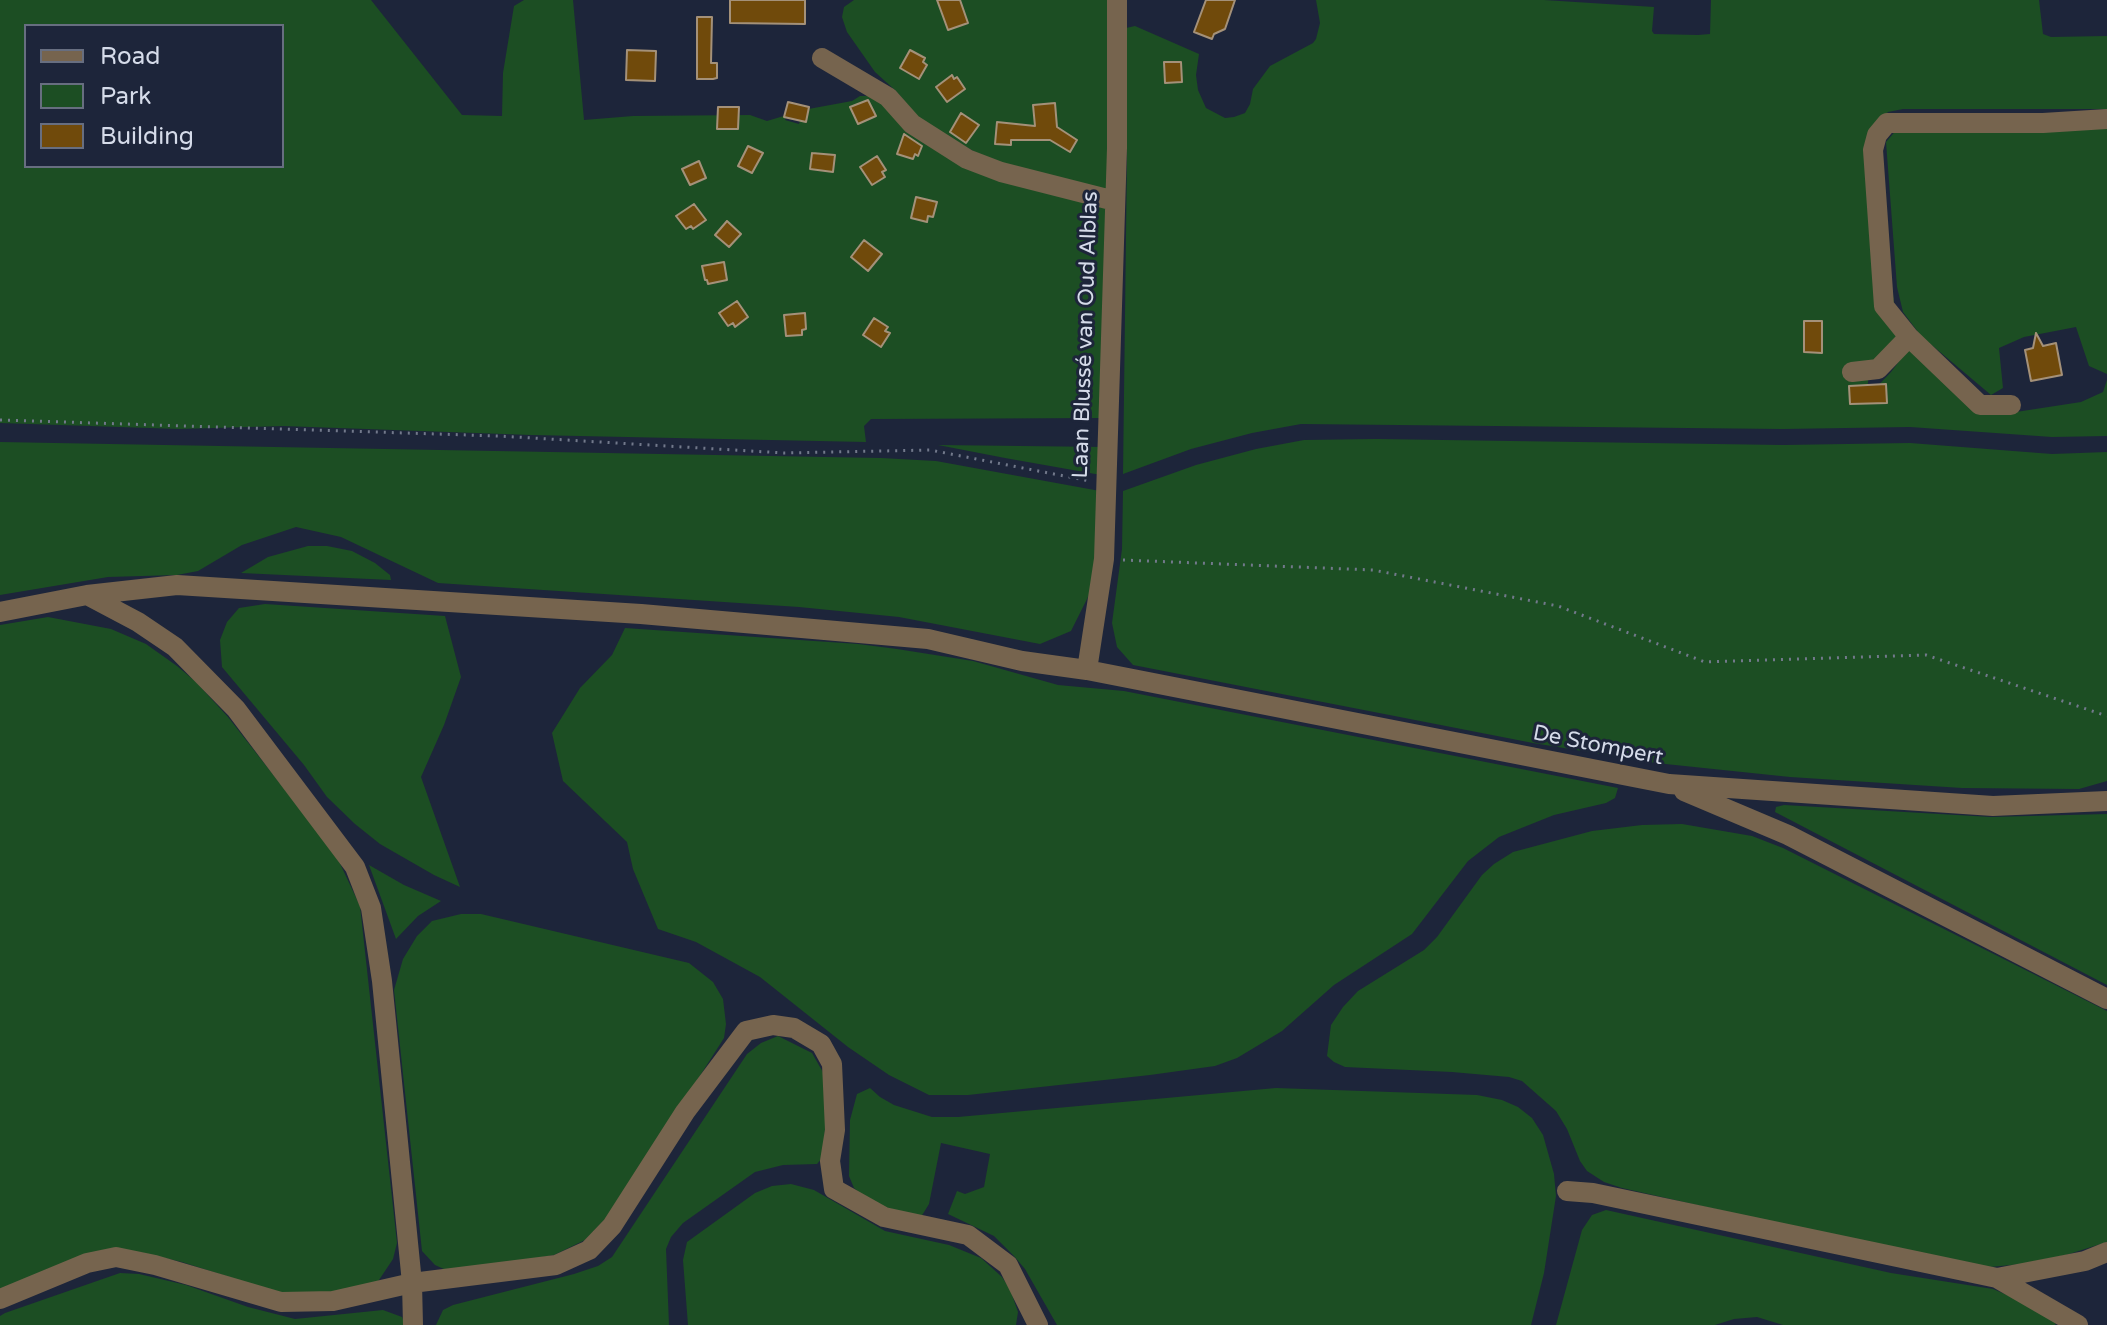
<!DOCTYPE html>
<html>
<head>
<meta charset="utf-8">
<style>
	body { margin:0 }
	#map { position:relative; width:2107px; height:1325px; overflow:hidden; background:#1d253a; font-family:"Varela Round",sans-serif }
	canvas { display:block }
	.legend { position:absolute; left:24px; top:24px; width:260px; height:144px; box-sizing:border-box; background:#1d253a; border:2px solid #676e80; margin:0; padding:10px 14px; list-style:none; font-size:24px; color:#d5dbe9 }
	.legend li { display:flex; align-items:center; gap:16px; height:40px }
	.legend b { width:40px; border:2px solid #676e80 }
</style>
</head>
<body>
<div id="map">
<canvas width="2107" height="1325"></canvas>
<ul class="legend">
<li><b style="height:10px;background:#76644e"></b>Road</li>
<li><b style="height:22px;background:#1c4e23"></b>Park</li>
<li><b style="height:22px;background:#704a0b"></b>Building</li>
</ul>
</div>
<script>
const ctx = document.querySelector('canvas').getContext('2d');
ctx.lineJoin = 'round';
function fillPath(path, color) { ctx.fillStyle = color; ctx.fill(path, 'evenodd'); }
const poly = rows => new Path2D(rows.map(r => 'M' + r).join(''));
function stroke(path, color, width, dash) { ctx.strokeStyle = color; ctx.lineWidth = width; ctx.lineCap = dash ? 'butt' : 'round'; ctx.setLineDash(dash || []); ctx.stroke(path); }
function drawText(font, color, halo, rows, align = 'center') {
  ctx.font = font + ' "Varela Round",sans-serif'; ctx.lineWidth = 6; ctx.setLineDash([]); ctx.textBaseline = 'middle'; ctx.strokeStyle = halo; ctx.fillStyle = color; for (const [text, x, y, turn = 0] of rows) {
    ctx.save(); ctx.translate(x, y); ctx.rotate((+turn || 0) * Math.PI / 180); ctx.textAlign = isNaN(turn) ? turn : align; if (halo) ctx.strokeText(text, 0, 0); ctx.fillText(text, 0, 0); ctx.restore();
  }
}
fillPath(poly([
	[0,0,371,0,462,115,502,116,503,73,514,6,524,0,573,0,584,120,633,116,750,115,767,121,787,115,785,120,799,124,803,110,852,101,860,96,870,96,880,100,926,141,1108,203,1105,418,871,419,864,426,866,442,531,435,283,426,179,429,0,423],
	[26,26,282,26,282,166,26,166],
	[854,0,1108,0,1108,190,998,165,922,122,896,91,875,72,847,32,842,17,844,7],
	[1316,0,1544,0,1654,7,1652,31,1654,34,1698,35,1710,34,1711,0,2039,0,2043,34,2051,37,2107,36,2107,109,1903,109,1888,112,1873,127,1898,336,1869,368,1867,397,1891,372,1910,347,2003,414,2081,402,2103,392,2107,380,2107,436,2052,437,1910,427,1783,429,1301,424,1252,433,1191,449,1123,474,1127,156,1126,28,1135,26,1199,54,1196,75,1198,90,1206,108,1225,118,1234,117,1245,113,1250,104,1253,89,1270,66,1313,43,1316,39,1320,23],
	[2107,125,2107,374,2089,366,2076,327,2024,337,1999,348,2003,388,1991,395,1921,336,1903,312,1897,287,1886,142,1898,128],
	[1376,439,1783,445,1910,443,2052,454,2107,452,2107,781,2079,789,1962,788,1790,777,1656,763,1533,743,1133,665,1117,647,1112,623,1122,549,1123,491,1196,465,1256,449,1304,440],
	[0,442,881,458,936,461,1100,491,1094,585,1071,631,1040,644,899,617,799,607,438,583,341,537,296,527,242,545,198,571,177,575,108,577,0,595],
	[938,445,1104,447,1101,475,1005,458],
	[308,546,327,546,352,551,375,563,390,575,391,580,241,573,268,557],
	[265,604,445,616,461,677,444,725,421,777,460,887,434,875,380,844,355,824,327,797,304,765,222,667,220,640,227,622,239,608],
	[48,617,111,629,146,644,177,666,196,682,228,717,336,855,360,906,397,1243,393,1259,377,1283,340,1294,282,1294,182,1262,139,1252,0,1291,0,625],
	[625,628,858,644,897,649,973,661,1058,685,1124,691,1618,788,1615,798,1606,803,1554,815,1499,837,1468,861,1412,934,1334,985,1282,1031,1237,1058,1215,1066,1150,1075,968,1095,929,1095,889,1075,848,1047,760,977,696,942,658,929,633,869,627,842,563,781,552,733,580,688,612,655],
	[1784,805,1991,817,2107,814,2107,985,1775,812,1776,807],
	[1682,824,1752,836,1783,848,2107,1011,2107,1242,2066,1255,2022,1264,1990,1267,1931,1258,1622,1188,1604,1182,1587,1171,1580,1161,1567,1129,1556,1111,1522,1081,1509,1077,1452,1072,1345,1067,1334,1062,1327,1056,1331,1025,1343,1007,1358,991,1424,950,1437,937,1482,875,1494,864,1513,852,1592,831,1642,825],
	[369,865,404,885,441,901,418,916,396,939],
	[461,914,481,914,689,963,713,982,723,999,726,1024,724,1038,703,1071,611,1213,585,1240,554,1255,476,1269,446,1270,435,1265,422,1251,394,990,403,959,417,936,432,921],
	[778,1036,812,1053,824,1074,827,1102,823,1157,817,1164,783,1165,755,1172,683,1223,671,1237,666,1249,669,1325,436,1325,443,1310,453,1305,574,1274,598,1266,612,1257,747,1054,761,1043],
	[870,1088,880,1097,894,1105,932,1117,958,1117,1276,1088,1477,1095,1502,1100,1518,1107,1532,1118,1543,1135,1554,1174,1556,1196,1544,1273,1531,1325,1057,1325,1025,1269,1014,1256,994,1236,948,1214,957,1191,965,1194,984,1187,990,1154,941,1143,929,1204,921,1217,903,1215,867,1199,854,1188,849,1176,850,1120,857,1094],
	[791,1184,814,1190,885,1231,949,1245,981,1258,1002,1277,1010,1289,1018,1312,1016,1325,688,1325,683,1260,687,1242,755,1193,772,1186],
	[1606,1210,1891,1273,1993,1289,2047,1312,2057,1320,2055,1325,1783,1325,1757,1317,1734,1319,1715,1325,1556,1325,1582,1230,1592,1215],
	[120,1273,139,1274,186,1285,248,1307,295,1319,383,1310,402,1317,405,1325,0,1325,0,1316,5,1313]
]), '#1c4e23');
const building = poly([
	[730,0,805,0,805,24,730,23,730,0],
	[937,0,960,0,968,23,948,30,937,0],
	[1206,0,1235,0,1225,29,1214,34,1212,39,1194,32,1206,0],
	[697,17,712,17,711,63,717,63,717,78,713,79,697,79,697,17],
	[627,50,656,51,655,81,626,80,627,50],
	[910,50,925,58,923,62,927,65,919,79,900,68,910,50],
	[1164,62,1181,62,1182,82,1165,83,1164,62],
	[952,75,954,79,957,77,965,89,947,102,936,87,952,75],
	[868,100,876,116,858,124,850,107,868,100],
	[788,102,809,107,806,122,784,117,788,102],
	[1055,103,1057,127,1077,140,1070,152,1050,140,1011,140,1011,145,995,144,997,122,1035,126,1033,105,1055,103],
	[718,107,739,107,738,129,717,129,718,107],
	[961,113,979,125,966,143,950,132,961,113],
	[904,134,922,146,918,156,915,154,913,159,897,154,904,134],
	[748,146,763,153,752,173,738,166,748,146],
	[812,153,835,155,833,172,810,169,812,153],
	[877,156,886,170,882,172,885,177,872,185,860,167,877,156],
	[699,161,706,178,690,185,682,169,699,161],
	[916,197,937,202,933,217,928,216,927,222,911,218,916,197],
	[694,204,706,220,693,229,691,226,686,229,676,216,694,204],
	[727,221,741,234,729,247,715,235,727,221],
	[864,240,882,254,868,271,851,257,864,240],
	[724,262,727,280,708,284,707,280,705,280,702,266,724,262],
	[737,301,748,317,735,327,733,323,728,326,719,313,737,301],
	[805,313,806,329,802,330,802,335,786,336,784,315,805,313],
	[874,318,888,327,885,331,890,333,881,347,863,335,874,318],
	[1804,321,1822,321,1822,353,1804,352,1804,321],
	[2036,333,2043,346,2056,343,2062,375,2031,381,2025,350,2033,348,2036,333],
	[1886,384,1887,403,1850,404,1849,386,1886,384]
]);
fillPath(building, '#704a0b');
stroke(building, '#a49179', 2);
stroke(poly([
	[0,420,499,436,784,453,930,450,1090,481],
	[1123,560,1373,570,1558,606,1705,662,1926,655,2107,716]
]), '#72798b', 3, [2, 6]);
stroke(poly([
	[822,58,888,97,912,124,967,159,1001,172,1115,201],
	[1852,372,1878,369,1909,337],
	[2011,405,1980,405,1909,337,1884,306,1873,150,1877,135,1887,123,2043,123,2107,119],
	[87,595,138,622,175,647,236,709,355,867,371,908,382,981,412,1283,413,1325],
	[0,612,87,595,177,585,641,614,928,639,1022,661,1087,670,1669,784,1993,806,2107,801],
	[1087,670,1104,559,1117,148,1117,0],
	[1684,791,1788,835,2107,999],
	[1567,1191,1593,1193,1997,1278,2078,1325],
	[1997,1278,2085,1261,2107,1252],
	[0,1299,87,1263,116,1257,155,1265,281,1302,333,1301,412,1283,556,1265,589,1250,612,1226,685,1112,746,1031,773,1025,794,1028,821,1044,832,1064,835,1130,830,1161,834,1189,884,1217,968,1235,1008,1265,1038,1325]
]), '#76644e', 20);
drawText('22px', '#d5dbe9', '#1d253a', [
	["Laan Blussé van Oud Alblas",1086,335,-88],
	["De Stompert",1598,746,11]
]);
</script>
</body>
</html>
